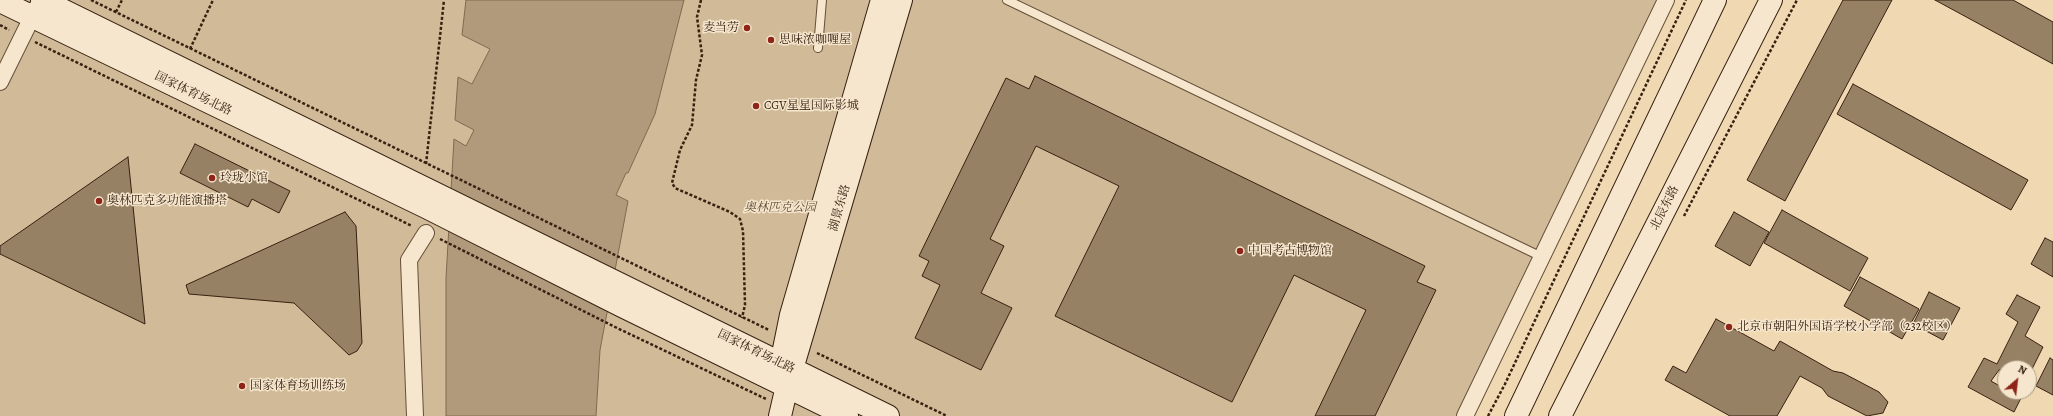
<!DOCTYPE html>
<html>
<head>
<meta charset="utf-8">
<style>
	body { margin:0 }
	#map { position:relative; width:2053px; height:416px; overflow:hidden; background:#f0d9b2; font-family:Alegreya,serif }
	canvas { display:block }
	.north { position:absolute; left:1997px; top:360px; width:40px; height:40px; box-sizing:border-box; background:#f5e6cd; border:1px solid #a99782; border-radius:50%; rotate:28deg; font-size:11px; font-weight:700; line-height:16px; text-align:center; color:#372111 }
	.north::after { content:''; display:block; margin:auto; width:14px; height:18px; background:#8f2418; clip-path:polygon(50% 0,100% 100%,50% 72%,0 100%) }
</style>
</head>
<body>
<div id="map">
<canvas width="2053" height="416"></canvas>
<div class="north">N</div>
</div>
<script>
const ctx = document.querySelector('canvas').getContext('2d');
ctx.lineJoin = 'round';
function fillPath(path, color) { ctx.fillStyle = color; ctx.fill(path, 'evenodd'); }
const poly = rows => new Path2D(rows.map(r => 'M' + r).join(''));
function stroke(path, color, width, dash) { ctx.strokeStyle = color; ctx.lineWidth = width; ctx.lineCap = dash ? 'butt' : 'round'; ctx.setLineDash(dash || []); ctx.stroke(path); }
function drawText(font, color, halo, rows, align = 'center') {
  ctx.font = font + ' Alegreya,"Noto Serif SC",serif'; ctx.lineWidth = 3; ctx.setLineDash([]); ctx.textBaseline = 'middle'; ctx.strokeStyle = halo; ctx.fillStyle = color; for (const [text, x, y, turn = 0] of rows) {
    ctx.save(); ctx.translate(x, y); ctx.rotate((+turn || 0) * Math.PI / 180); ctx.textAlign = isNaN(turn) ? turn : align; if (halo) ctx.strokeText(text, 0, 0); ctx.fillText(text, 0, 0); ctx.restore();
  }
}
fillPath(poly([
	[0,0,1660,0,1458,416,0,416]
]), '#d1ba97');
const water = poly([
	[466,0,684,0,655,114,628,173,626,173,616,195,628,201,600,350,596,416,446,416,446,278,454,139,466,146,474,130,455,120,458,77,472,84,490,49,462,35,466,0]
]);
fillPath(water, '#b19a7b');
stroke(water, '#806a51', 1);
const building = poly([
	[1843,0,1892,0,1785,201,1747,180,1843,0],
	[1935,0,2013,0,2053,22,2053,64,1935,0],
	[1035,76,1425,266,1417,282,1436,290,1375,416,1315,416,1366,310,1294,275,1232,402,1055,316,1119,186,1036,146,990,239,1004,246,981,293,1012,308,981,370,915,338,940,285,922,276,929,261,919,256,1006,78,1029,89,1035,76],
	[1853,84,2028,180,2011,210,1837,114,1853,84],
	[195,144,290,191,279,213,252,199,248,207,180,173,195,144],
	[128,157,145,324,0,254,0,246,128,157],
	[1782,210,1868,258,1850,291,1764,243,1782,210],
	[345,212,356,226,362,343,357,351,349,355,294,303,189,294,186,285,345,212],
	[1734,212,1769,232,1750,266,1715,246,1734,212],
	[2045,238,2053,242,2053,277,2031,264,2045,238],
	[1860,277,1919,309,1902,339,1844,306,1860,277],
	[1929,292,1960,308,1943,340,1913,324,1929,292],
	[2017,295,2040,307,2025,336,2043,347,2029,375,2029,368,2005,368,1999,370,1991,381,2005,389,2005,392,2011,392,2021,398,2014,412,1968,387,1984,358,1997,364,2018,322,2006,314,2017,295],
	[1716,319,1774,351,1780,341,1833,371,1843,373,1879,392,1888,402,1883,413,1867,416,1828,396,1822,388,1800,376,1777,416,1730,416,1665,380,1673,366,1686,373,1716,319],
	[2050,358,2053,360,2053,395,2036,386,2050,358]
]);
fillPath(building, '#978165');
stroke(building, '#372111', 1);
const lane = poly([
	[1007,0,1542,257],
	[818,48,822,0]
]);
const street = poly([
	[0,82,37,7],
	[415,416,409,260,426,233],
	[1465,416,1666,0]
]);
const secondary = poly([
	[42,0,888,416],
	[0,1,426,207,622,306,847,416],
	[780,369,791,315,882,0],
	[780,416,787,386,901,0],
	[1516,416,1715,0],
	[1560,416,1771,0]
]);
stroke(lane, '#654f39', 10);
stroke(street, '#654f39', 18);
stroke(secondary, '#372111', 24);
stroke(poly([
	[91,0,769,330],
	[701,0,697,17,702,55,696,80,692,125,680,150,672,183,675,188,730,212,740,219,743,231,745,305,742,318],
	[116,12,122,0],
	[0,25,9,30],
	[35,42,412,226],
	[190,49,213,0],
	[426,164,444,0],
	[1684,216,1797,0],
	[440,239,615,327,766,399],
	[817,353,947,416],
	[1488,416,1505,384,1686,0]
]), '#372111', 2.5, [3, 2]);
stroke(lane, '#f5e6cd', 8);
stroke(street, '#f5e6cd', 16);
stroke(secondary, '#f5e6cd', 22);
for (const [x, y, r, color] of [
	[747,28,4,"#8f2418"],
	[771,40,4,"#8f2418"],
	[756,106,4,"#8f2418"],
	[212,178,4,"#8f2418"],
	[99,201,4,"#8f2418"],
	[1240,251,4,"#8f2418"],
	[1729,327,4,"#8f2418"],
	[242,386,4,"#8f2418"]
]) { const dot = new Path2D(); dot.arc(x, y, r, 0, 2 * Math.PI); ctx.fillStyle = color; ctx.fill(dot); stroke(dot, '#f5e6cd', 1.5); }
drawText('12px', '#372111', '#f5e6cd', [
	["麦当劳",739,28,"right"],
	["思味浓咖喱屋",779,40],
	["CGV星星国际影城",764,106],
	["玲珑小馆",220,178],
	["奥林匹克多功能演播塔",107,201],
	["中国考古博物馆",1248,251],
	["北京市朝阳外国语学校小学部（232校区）",1737,327],
	["国家体育场训练场",250,386]
], 'left');
drawText('12px', '#372111', '#f5e6cd', [
	["国家体育场北路",193,94,26],
	["湖景东路",840,208,-74],
	["北辰东路",1665,208,-63],
	["国家体育场北路",756,352,26]
]);
drawText('italic 12px', '#5e4732', '#f5e6cd', [
	["奥林匹克公园",780,208]
]);
</script>
</body>
</html>
